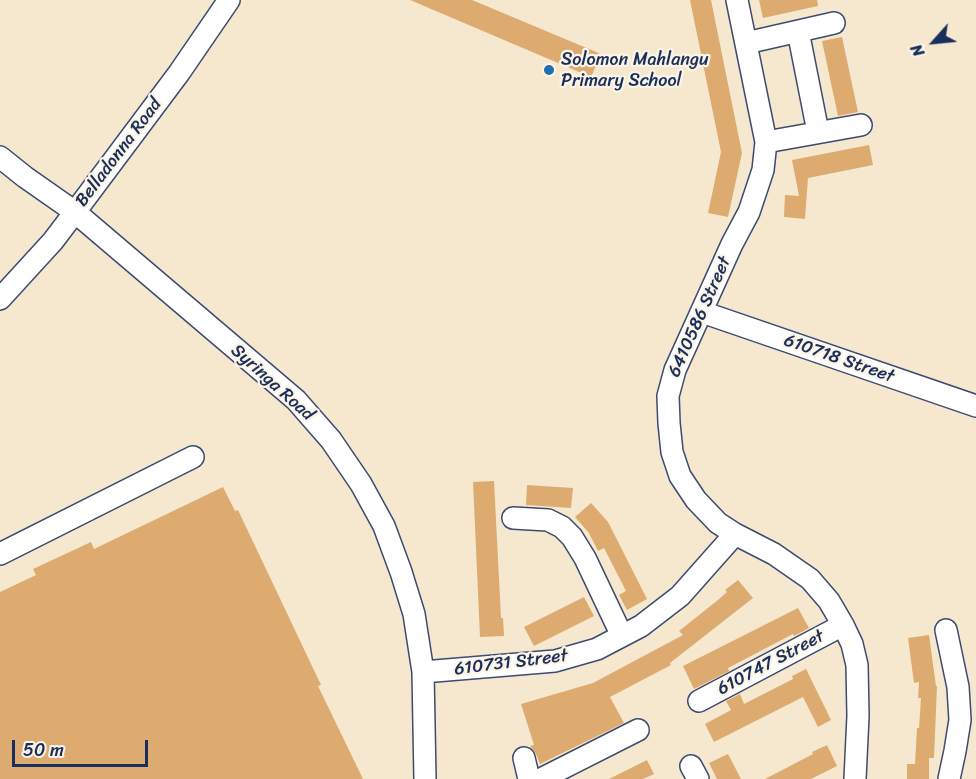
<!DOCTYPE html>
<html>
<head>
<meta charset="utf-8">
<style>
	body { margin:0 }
	#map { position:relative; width:976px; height:779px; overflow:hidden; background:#f5e8cf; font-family:Sriracha,sans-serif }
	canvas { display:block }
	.north { position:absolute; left:904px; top:12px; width:60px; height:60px; -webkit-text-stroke:4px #fcf5e5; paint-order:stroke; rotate:243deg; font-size:16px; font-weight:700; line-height:24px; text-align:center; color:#1b2f5e }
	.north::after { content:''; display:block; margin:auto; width:21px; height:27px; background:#1b2f5e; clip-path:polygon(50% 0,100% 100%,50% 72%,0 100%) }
	.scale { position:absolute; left:12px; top:740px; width:136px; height:27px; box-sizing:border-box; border:3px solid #1b2f5e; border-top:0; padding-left:8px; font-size:18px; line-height:21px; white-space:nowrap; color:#1b2f5e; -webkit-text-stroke:4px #fcf5e5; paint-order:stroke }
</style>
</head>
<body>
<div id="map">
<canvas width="976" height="779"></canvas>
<div class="north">N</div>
<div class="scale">50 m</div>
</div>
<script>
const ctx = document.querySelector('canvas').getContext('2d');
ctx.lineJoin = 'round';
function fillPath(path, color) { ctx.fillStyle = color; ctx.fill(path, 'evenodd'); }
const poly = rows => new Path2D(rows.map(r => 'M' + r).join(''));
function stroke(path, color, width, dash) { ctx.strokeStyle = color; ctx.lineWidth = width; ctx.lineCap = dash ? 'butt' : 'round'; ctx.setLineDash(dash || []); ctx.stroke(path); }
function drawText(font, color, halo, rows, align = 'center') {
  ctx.font = font + ' Sriracha,sans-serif'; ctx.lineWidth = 4.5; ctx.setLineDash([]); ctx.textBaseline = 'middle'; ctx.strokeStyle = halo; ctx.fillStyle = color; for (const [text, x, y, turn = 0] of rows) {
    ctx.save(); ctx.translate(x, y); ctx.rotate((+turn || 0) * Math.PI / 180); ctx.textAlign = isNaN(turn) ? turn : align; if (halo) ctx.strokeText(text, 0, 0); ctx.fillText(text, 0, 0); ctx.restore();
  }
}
fillPath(poly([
	[410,0,472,0,601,54,591,77],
	[690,0,711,0,742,153,728,217,708,213,721,152],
	[759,0,817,0,818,6,763,18],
	[842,37,858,112,838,116,822,41],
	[869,145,873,165,808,178,805,219,784,217,785,195,799,196,792,160],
	[494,481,501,618,503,618,504,636,480,637,473,482],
	[527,485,573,488,571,508,526,505],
	[223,487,235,511,238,510,321,685,318,686,363,779,0,779,0,592,36,575,33,569,91,542,94,549],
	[591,503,608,522,647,599,627,610,619,595,626,591,604,548,598,551,589,533,575,517],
	[738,580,753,598,670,663,671,665,610,697,624,723,540,764,536,754,530,746,534,745,521,704,593,683,683,635,679,631,718,600,727,592,725,590],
	[584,597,594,616,534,646,524,627],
	[798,608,809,628,794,636,793,634,728,668,729,671,694,689,683,666],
	[929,635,936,686,937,686,934,758,929,758,929,779,907,779,907,764,915,764,917,728,919,728,921,698,918,698,919,682,914,683,908,638],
	[806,669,831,720,818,727,803,697,714,742,705,724,731,710,726,701,740,694,744,704,793,679,792,676],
	[827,745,837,766,811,779,765,779,813,754,812,752],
	[728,754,741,779,717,779,709,763],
	[647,760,654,774,643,779,609,779]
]), '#ddab70');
const minor = poly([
	[737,0,766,142,763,170,749,212,732,244,675,370,668,396,669,423,672,452,680,476,696,500,718,523,735,534,774,554,810,579,829,601,843,625,852,644,857,665,858,716,855,779],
	[798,31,818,132],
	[746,43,834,23],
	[766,142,861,125],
	[0,157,25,177,75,212,296,400,331,440,361,484,384,526,401,572,414,614,423,672,425,779],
	[0,299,53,241,75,212,179,73,229,0],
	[702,312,976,406],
	[513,518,548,520,562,527,572,537,585,558,622,636],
	[0,554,193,457],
	[946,630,958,687,960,720,955,751,949,779],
	[423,672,555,661,597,649,641,626,680,596,735,534],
	[699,701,843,625],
	[524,758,529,779],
	[691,766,698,779],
	[541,779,638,730]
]);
stroke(minor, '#3c4b6f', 24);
stroke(minor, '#fff', 21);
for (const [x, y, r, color] of [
	[549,70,6,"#1f6fb2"]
]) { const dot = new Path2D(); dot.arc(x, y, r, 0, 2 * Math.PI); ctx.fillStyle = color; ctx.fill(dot); stroke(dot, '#fcf5e5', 2); }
drawText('18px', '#1b2f5e', '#fcf5e5', [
	["Solomon Mahlangu",561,60],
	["Primary School",561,81]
], 'left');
drawText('18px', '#1b2f5e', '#fcf5e5', [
	["Belladonna Road",119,153,-53],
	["6410586 Street",700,317,-66],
	["610718 Street",839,359,19],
	["Syringa Road",272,383,42],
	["610731 Street",511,663,-7],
	["610747 Street",771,663,-28]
]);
</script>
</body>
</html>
